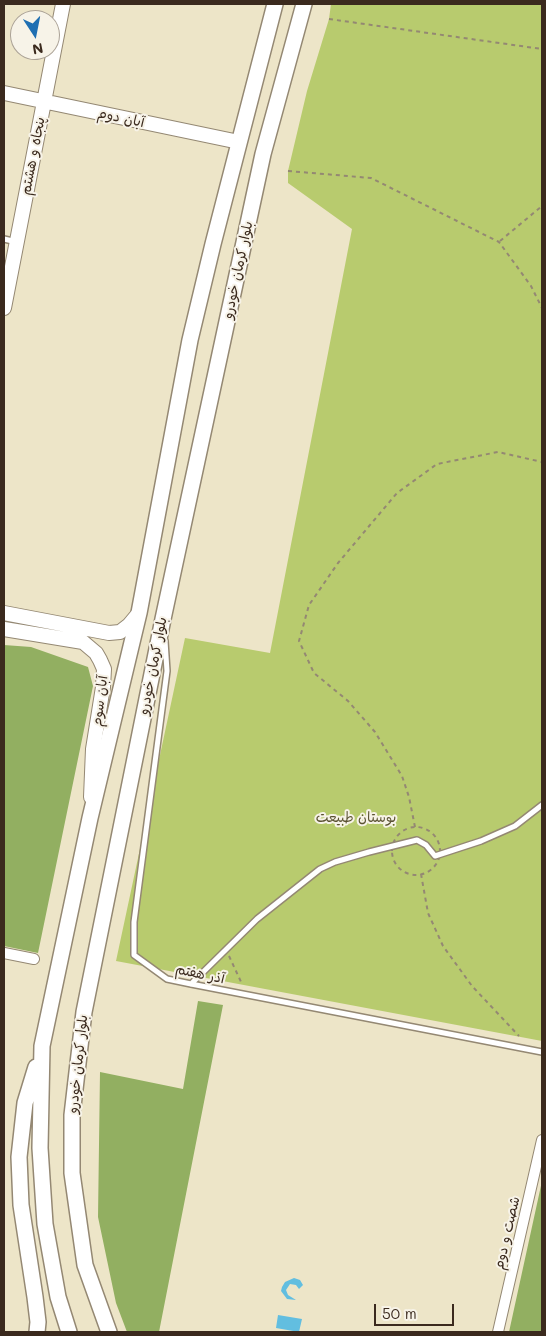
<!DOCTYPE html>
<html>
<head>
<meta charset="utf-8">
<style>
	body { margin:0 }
	#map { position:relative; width:546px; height:1336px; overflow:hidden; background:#ede5c8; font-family:Mali,sans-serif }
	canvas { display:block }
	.frame { position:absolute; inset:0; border:5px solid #3b2a1e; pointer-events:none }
	.north { position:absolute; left:10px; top:10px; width:50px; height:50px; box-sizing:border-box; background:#f7f3e8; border:1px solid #aca397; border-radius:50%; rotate:169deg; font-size:14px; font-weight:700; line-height:20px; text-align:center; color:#3b2a1e }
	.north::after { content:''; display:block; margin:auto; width:18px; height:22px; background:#1f6fb2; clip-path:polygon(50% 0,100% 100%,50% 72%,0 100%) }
	.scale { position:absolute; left:374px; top:1304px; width:80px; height:22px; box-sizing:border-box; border:2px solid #3b2a1e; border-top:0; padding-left:6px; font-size:15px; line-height:18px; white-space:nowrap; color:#3b2a1e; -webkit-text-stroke:4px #f7f3e8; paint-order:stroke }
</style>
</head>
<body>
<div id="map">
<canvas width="546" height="1336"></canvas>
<div class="frame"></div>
<div class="north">N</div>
<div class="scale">50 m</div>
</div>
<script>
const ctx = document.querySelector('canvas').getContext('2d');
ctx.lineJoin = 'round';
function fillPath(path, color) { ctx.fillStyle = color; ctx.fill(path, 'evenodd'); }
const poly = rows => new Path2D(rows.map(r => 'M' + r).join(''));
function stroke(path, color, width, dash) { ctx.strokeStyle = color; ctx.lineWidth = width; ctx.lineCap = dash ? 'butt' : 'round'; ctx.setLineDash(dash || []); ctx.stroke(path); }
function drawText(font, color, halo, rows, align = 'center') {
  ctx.font = font + ' Mali,"Playpen Sans Arabic",sans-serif'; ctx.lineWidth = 4; ctx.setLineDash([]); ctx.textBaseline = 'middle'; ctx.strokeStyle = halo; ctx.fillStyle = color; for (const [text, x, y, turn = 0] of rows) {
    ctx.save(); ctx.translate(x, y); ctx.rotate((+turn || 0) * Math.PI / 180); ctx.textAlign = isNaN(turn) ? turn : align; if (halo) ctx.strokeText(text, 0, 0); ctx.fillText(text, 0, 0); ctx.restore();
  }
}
fillPath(poly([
	[331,4,542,4,542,1041,116,961,185,638,270,653,352,229,288,183,288,171,307,91,329,19]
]), '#b8cb6e');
fillPath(poly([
	[4,645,31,647,88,667,93,686,38,953,4,946],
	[198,1001,223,1005,159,1332,127,1332,116,1303,98,1217,100,1072,183,1089],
	[542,1181,542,1332,509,1332]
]), '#92af61');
fillPath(poly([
	[294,1278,300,1280,303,1285,299,1289,296,1285,290,1284,286,1290,288,1295,296,1300,287,1299,281,1291,282,1287,285,1282],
	[278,1315,302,1319,299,1332,276,1328]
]), '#62bee0');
const lane = poly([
	[4,239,17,242],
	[165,641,167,671,134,922,134,955,167,979,191,984,542,1052],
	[191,984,257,919,320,869,335,862,369,852,417,840,426,845,435,856,481,841,515,826,542,805]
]);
const street = poly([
	[4,953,34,959],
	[498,1332,542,1140]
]);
const secondary = poly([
	[4,93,239,142],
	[4,308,63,4],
	[4,613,109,633,120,632,129,625,139,613],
	[4,629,83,642,96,653,100,660,104,669,103,687,93,749,91,797]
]);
const primary = poly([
	[36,1067,25,1103,19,1157,21,1205,35,1297,38,1322,37,1332],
	[69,1332,58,1297,45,1224,40,1148,42,1046,90,818,139,613,190,340,213,244,275,4],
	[109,1332,85,1265,72,1173,72,1115,84,1012,163,619,263,154,304,4]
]);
stroke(lane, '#948873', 8);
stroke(street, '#948873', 12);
stroke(secondary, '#948873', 16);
stroke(primary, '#948873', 18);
stroke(poly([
	[329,19,542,49],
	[288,171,371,178,499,242,531,286,542,308],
	[500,241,542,206],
	[415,827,409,797,402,776,375,732,348,701,314,673,299,641,309,605,338,563,397,493,437,464,498,452,542,462],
	'392 851a24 24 0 1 1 48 0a24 24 0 1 1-48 0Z',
	[421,874,428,913,443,946,472,986,519,1036],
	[229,956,242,984]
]), '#948873', 2, [4, 4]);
stroke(lane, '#fff', 5);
stroke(street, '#fff', 10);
stroke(secondary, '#fff', 14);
stroke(primary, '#fff', 15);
drawText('14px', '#3b2a1e', '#f7f3e8', [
	["آبان دوم",121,118,12],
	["پنجاه و هشتم",33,156,-79],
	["بلوار کرمان خودرو",238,270,-78],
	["بلوار کرمان خودرو",153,666,-79],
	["آبان سوم",100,701,-83],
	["آذر هفتم",200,974,12],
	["بلوار کرمان خودرو",78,1064,-84],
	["شصت و دوم",507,1233,-77]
]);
drawText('14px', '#5a5232', '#f7f3e8', [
	["بوستان طبیعت",356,818]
]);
</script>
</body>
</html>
